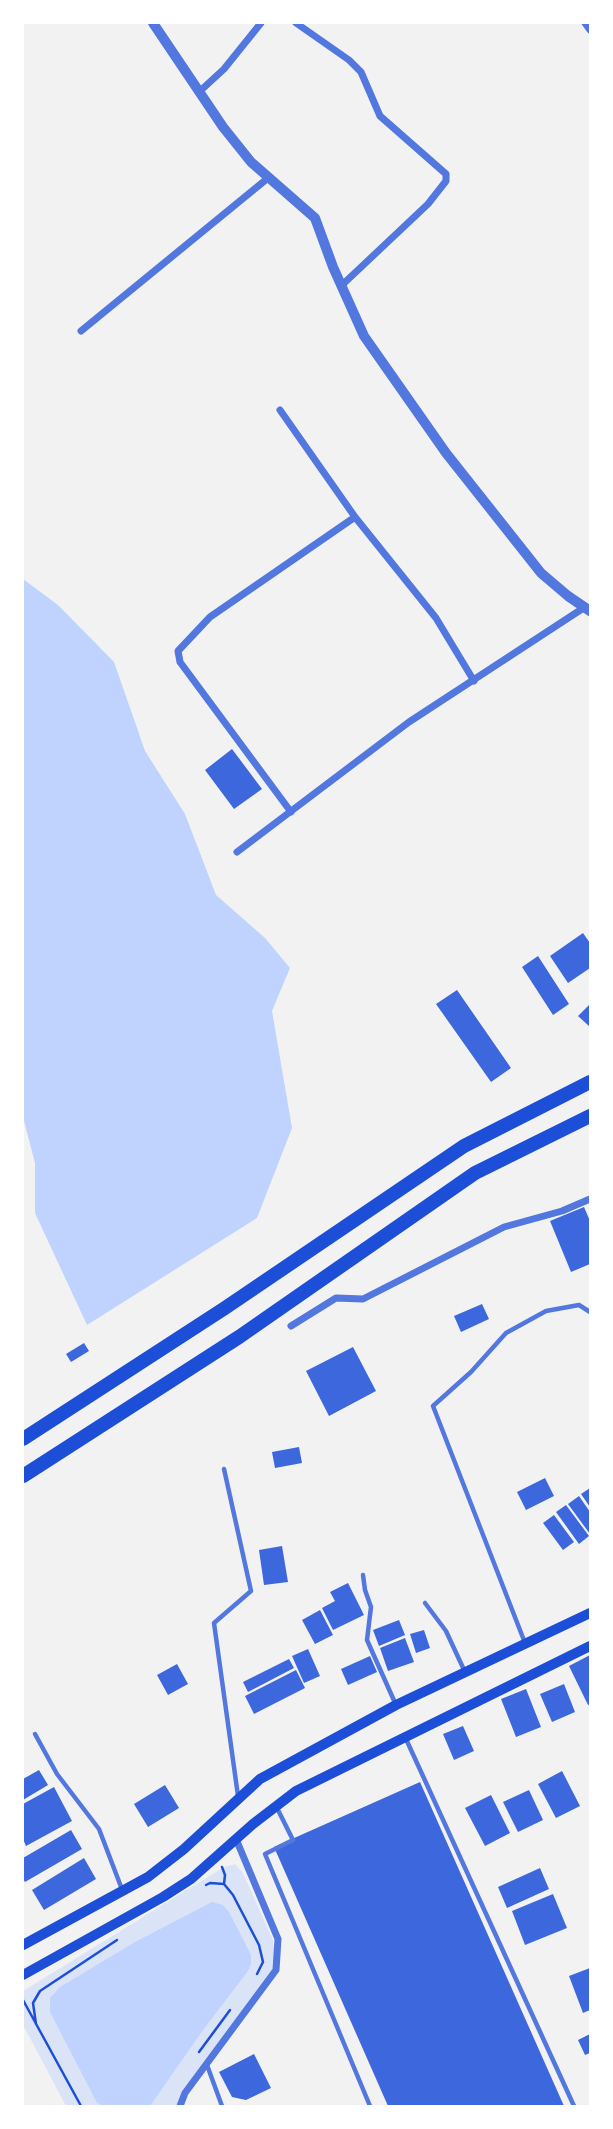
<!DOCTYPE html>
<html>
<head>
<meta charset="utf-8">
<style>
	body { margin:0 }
	#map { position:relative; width:613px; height:2129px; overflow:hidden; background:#f2f2f2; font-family:Figtree,sans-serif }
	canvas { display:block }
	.frame { position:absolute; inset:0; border:24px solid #fff; pointer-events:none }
</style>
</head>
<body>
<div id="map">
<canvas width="613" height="2129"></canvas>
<div class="frame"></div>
</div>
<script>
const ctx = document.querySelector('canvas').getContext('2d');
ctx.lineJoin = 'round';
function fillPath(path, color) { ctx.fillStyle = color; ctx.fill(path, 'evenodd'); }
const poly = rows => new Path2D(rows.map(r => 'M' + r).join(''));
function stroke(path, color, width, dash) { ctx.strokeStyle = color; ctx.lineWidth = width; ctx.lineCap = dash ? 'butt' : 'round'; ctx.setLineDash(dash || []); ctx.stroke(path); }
fillPath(poly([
	[235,1864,243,1873,273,1940,276,1970,246,2005,180,2106,66,2106,23,2025,23,1991,224,1867]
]), '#dbe4f7');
fillPath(poly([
	[23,579,58,605,114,662,145,751,185,814,216,895,265,938,290,968,272,1011,292,1128,257,1218,87,1325,35,1213,35,1163,23,1117],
	[212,1902,223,1905,229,1912,251,1955,251,1964,248,1971,203,2030,150,2106,104,2106,97,2103,50,2012,50,1998,60,1987,135,1942]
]), '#bfd3fe');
fillPath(poly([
	[232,749,262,789,234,809,205,770],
	[583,933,590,943,590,968,568,983,550,956],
	[538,956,569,1004,553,1015,522,967],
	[457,990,511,1068,491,1082,436,1004],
	[590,1004,590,1027,578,1016],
	[584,1207,590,1221,590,1264,571,1272,550,1221],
	[482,1304,489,1319,461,1332,454,1316],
	[84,1343,89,1351,71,1362,66,1354],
	[353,1347,376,1391,329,1416,306,1371],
	[299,1447,302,1463,275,1468,272,1452],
	[545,1478,554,1496,526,1510,517,1492],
	[590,1488,590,1507,581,1494],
	[579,1496,590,1512,590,1534,568,1504],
	[566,1505,589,1536,579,1544,556,1512],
	[554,1515,574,1542,563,1550,543,1523],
	[282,1546,288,1582,264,1585,259,1550],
	[348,1583,364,1615,333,1630,322,1608,335,1601,330,1592],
	[320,1610,333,1635,315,1644,302,1620],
	[399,1620,405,1635,379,1646,373,1630],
	[424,1630,430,1648,416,1653,410,1634],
	[405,1638,414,1662,388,1671,380,1648],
	[308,1649,320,1676,304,1683,292,1656],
	[590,1655,590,1704,588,1705,569,1666],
	[370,1656,377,1672,348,1685,341,1669],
	[289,1659,294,1668,248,1692,243,1682],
	[177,1664,188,1684,168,1695,157,1675],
	[296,1670,305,1688,254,1714,245,1696],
	[564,1684,575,1712,552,1722,540,1694],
	[526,1689,541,1727,516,1737,501,1699],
	[463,1726,474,1751,454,1760,443,1734],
	[39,1770,48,1785,23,1800,23,1779],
	[562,1771,580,1806,556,1818,538,1784],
	[420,1782,564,2106,388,2106,274,1847],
	[165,1785,179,1808,148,1827,134,1804],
	[54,1787,72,1821,26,1846,23,1839,23,1804],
	[529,1790,543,1820,518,1832,503,1802],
	[491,1795,510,1833,485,1846,465,1808],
	[71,1830,82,1849,25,1882,23,1879,23,1858],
	[84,1858,96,1879,44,1910,32,1890],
	[540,1868,549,1889,507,1908,498,1887],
	[553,1894,567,1928,525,1945,512,1911],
	[590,1968,590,2010,583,2013,569,1976],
	[590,2034,590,2053,585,2055,578,2040],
	[254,2054,271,2088,246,2100,232,2097,219,2072]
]), '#3d67dc');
stroke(poly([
	[222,1867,225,1875,224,1884],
	[206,1885,210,1883,224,1884,233,1895,259,1945,263,1962,257,1974],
	[23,2000,81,2106],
	[36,2024,33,2003,40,1991,117,1940],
	[199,2052,230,2010]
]), '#1d4ed8', 2.5);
stroke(poly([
	[224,1469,251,1591,214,1623,238,1796],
	[363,1575,365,1590,371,1607,367,1640,396,1705],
	[425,1603,446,1631,465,1672],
	[525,1643,433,1406,471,1372,506,1333,546,1311,579,1305,590,1312],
	[35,1734,57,1774,99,1829,123,1892],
	[406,1739,574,2106],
	[276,1806,293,1840,265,1854,370,2106],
	[207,2065,222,2106]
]), '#5277de', 4.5);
stroke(poly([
	[296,23,349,60,361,72,380,116,446,174,446,181,428,204,341,286],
	[585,23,590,30],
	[199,92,224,69,261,23],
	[81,331,268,178],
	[280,410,355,517,436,618,474,681],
	[291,812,180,662,178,651,210,617,355,517],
	[237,852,409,722,585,607],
	[291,1326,336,1298,363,1299,504,1227,562,1211,590,1199],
	[180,2106,185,2093,276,1970,278,1939,236,1839]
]), '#5277de', 7);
stroke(poly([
	[153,23,223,127,251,162,315,218,333,267,364,336,446,453,541,573,568,596,590,611]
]), '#5277de', 10);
stroke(poly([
	[23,1945,148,1877,184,1849,260,1779,396,1705,590,1613],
	[23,1975,163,1897,191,1879,253,1824,296,1791,590,1646]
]), '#1d4ed8', 10);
stroke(poly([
	[23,1439,225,1308,464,1146,590,1082],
	[23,1476,239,1337,475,1173,590,1116]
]), '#1d4ed8', 14);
</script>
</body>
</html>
